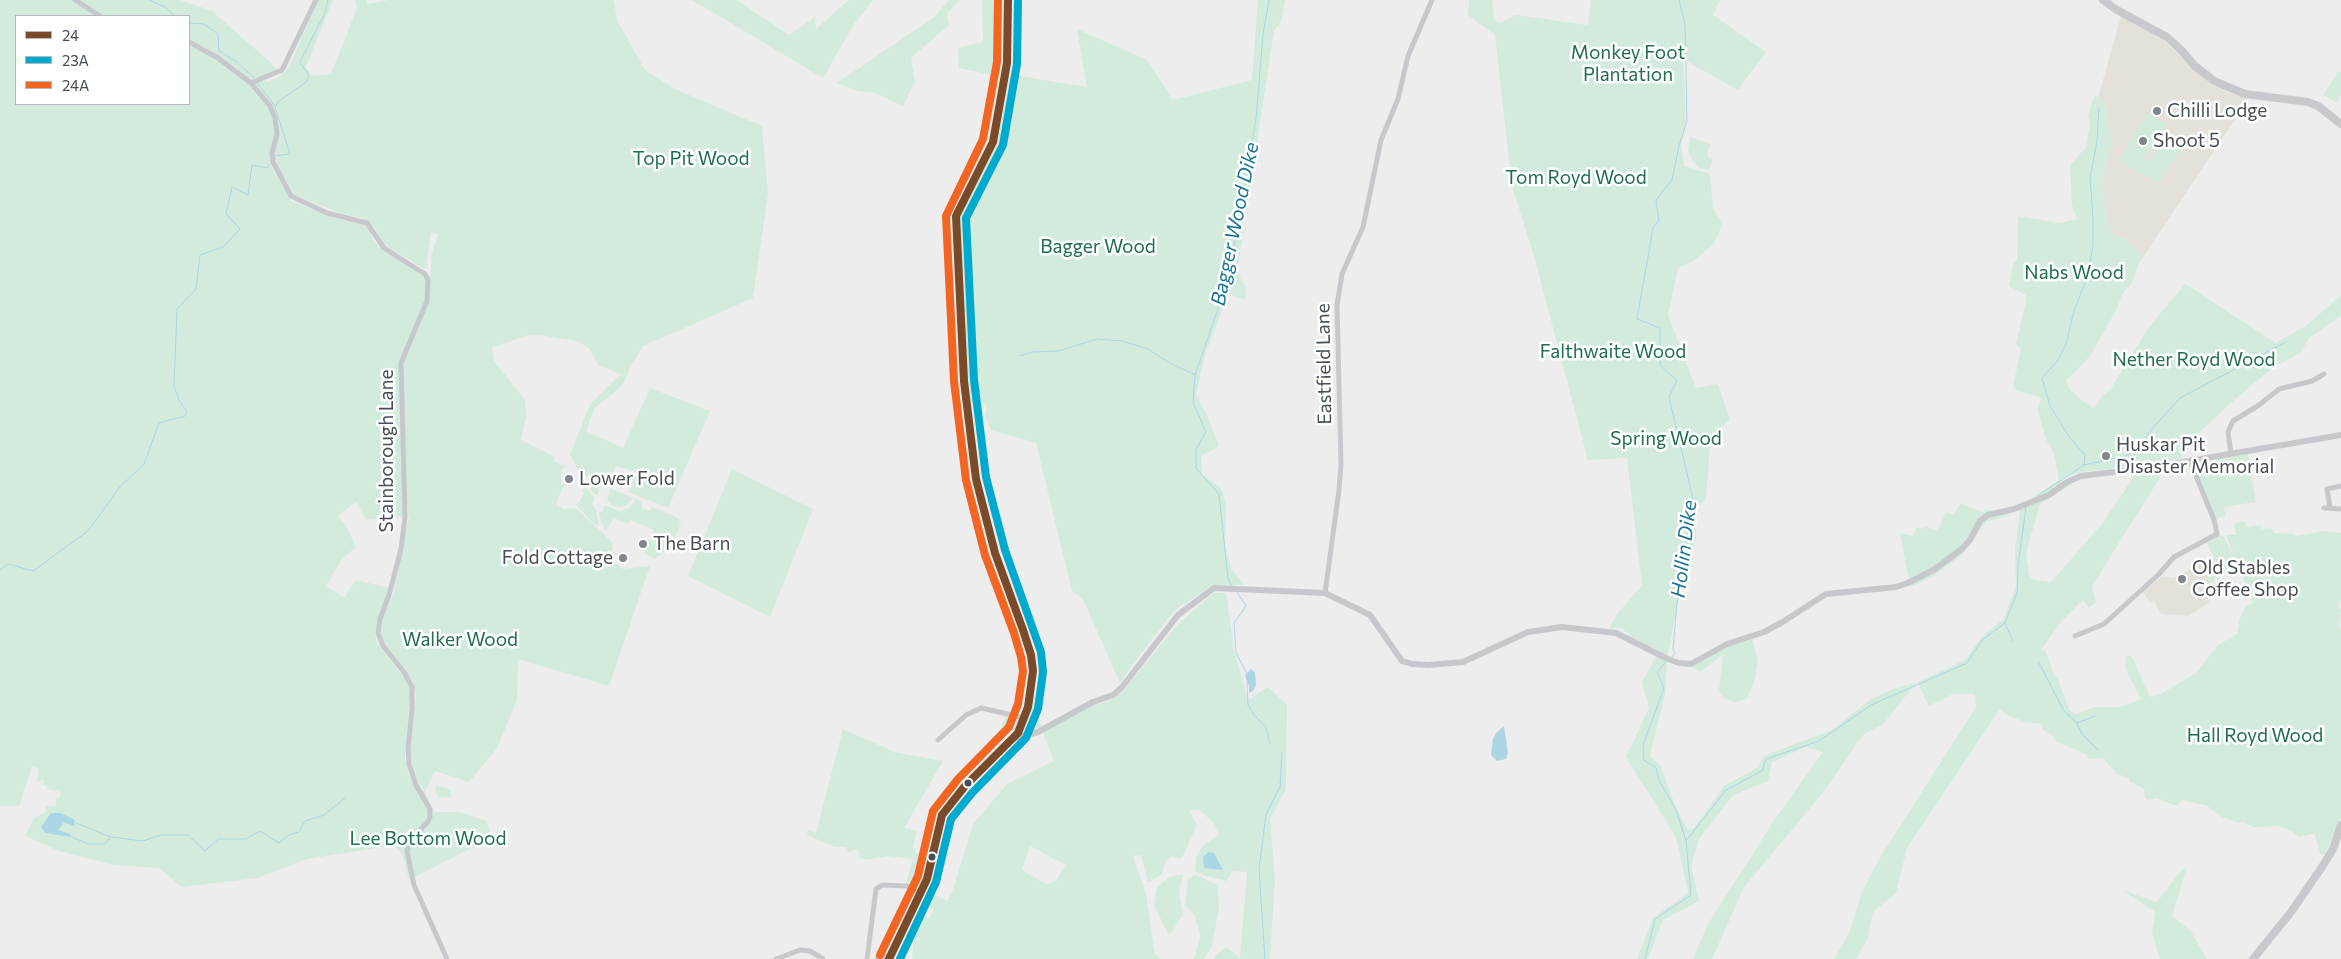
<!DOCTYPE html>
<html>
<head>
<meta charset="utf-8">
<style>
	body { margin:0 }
	#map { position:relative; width:2341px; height:959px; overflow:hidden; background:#ededed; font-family:Commissioner,sans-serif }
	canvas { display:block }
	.legend { position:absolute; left:15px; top:15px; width:175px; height:90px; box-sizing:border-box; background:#fff; border:1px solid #b5b8bc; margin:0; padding:6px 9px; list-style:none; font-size:15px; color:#464e57 }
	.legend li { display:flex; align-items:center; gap:10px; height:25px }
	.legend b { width:25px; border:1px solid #b5b8bc }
</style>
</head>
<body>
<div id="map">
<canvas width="2341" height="959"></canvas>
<ul class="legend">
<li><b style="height:6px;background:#7a4b2a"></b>24</li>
<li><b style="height:6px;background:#00a9ce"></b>23A</li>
<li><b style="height:6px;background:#f26522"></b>24A</li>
</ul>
</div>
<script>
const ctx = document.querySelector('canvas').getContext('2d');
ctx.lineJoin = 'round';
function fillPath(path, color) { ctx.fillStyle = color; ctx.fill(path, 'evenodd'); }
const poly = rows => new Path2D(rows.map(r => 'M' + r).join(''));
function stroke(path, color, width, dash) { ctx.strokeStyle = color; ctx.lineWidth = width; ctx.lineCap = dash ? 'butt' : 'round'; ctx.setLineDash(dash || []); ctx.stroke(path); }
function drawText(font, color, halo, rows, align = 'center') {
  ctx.font = font + ' Commissioner,sans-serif'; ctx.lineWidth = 5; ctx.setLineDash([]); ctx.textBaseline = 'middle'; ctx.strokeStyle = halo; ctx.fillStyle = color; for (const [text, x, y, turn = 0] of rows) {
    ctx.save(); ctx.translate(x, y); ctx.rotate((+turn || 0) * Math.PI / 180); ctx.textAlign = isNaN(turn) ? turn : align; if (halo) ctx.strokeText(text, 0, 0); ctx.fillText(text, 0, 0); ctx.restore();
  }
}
fillPath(poly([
	[2121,16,2161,38,2211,85,2248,100,2139,263,2141,258,2125,239,2109,233,2103,190,2102,179,2108,158,2109,127,2105,102,2098,98],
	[2200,565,2211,584,2204,591,2210,602,2189,616,2161,614,2154,600,2150,603,2143,592,2162,576,2173,578]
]), '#e3e1da');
fillPath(poly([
	[0,0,180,0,212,11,270,62,278,70,266,77,265,83,279,77,289,67,318,0,333,0,306,67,312,76,331,74,357,8,355,0,367,0,367,4,389,0,614,0,617,20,645,70,675,89,762,126,768,194,753,298,643,346,632,364,622,386,595,408,586,431,623,448,650,388,710,411,668,508,629,492,637,472,616,466,606,486,600,484,598,496,596,495,589,488,591,479,579,472,570,455,590,404,621,374,598,365,590,349,577,341,539,335,525,336,492,348,494,361,525,400,526,417,521,440,555,457,553,461,565,466,562,469,560,479,566,486,562,489,556,505,564,509,576,508,603,533,613,544,610,559,623,569,650,566,609,686,518,659,517,700,497,748,469,782,435,771,425,791,434,812,460,812,487,821,491,838,409,880,403,856,394,845,307,859,257,878,182,887,159,868,114,865,59,851,25,836,34,818,46,812,45,806,56,806,56,799,60,797,61,792,47,789,47,786,43,785,44,780,37,781,38,768,32,767,19,806,0,806],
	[16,16,189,16,189,104,16,104],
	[270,158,278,161,277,167,293,194,339,213,363,218,375,228,382,241,390,248,426,270,431,232,438,234,431,256,431,275,425,279,423,275,379,246,373,240,371,231,365,225,337,219,291,201,270,164],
	[356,502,366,520,409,516,393,595,383,617,380,632,385,645,413,682,416,695,410,748,413,772,424,791,418,793,408,772,405,758,410,692,407,681,377,643,375,633,389,588,356,580,344,598,326,586,343,558,356,547,346,526,338,516],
	[61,813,67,817,58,830,70,837,45,833,41,826],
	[692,0,737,0,789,35,815,17,816,29,849,0,873,0,854,24,823,78],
	[949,0,960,0,947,13,949,25,911,58,915,82,903,106,875,93,858,91,837,83,933,18],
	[982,0,1004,0,1005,63,998,76,959,68,958,48,983,42],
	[1258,0,1285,0,1281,22,1274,31,1237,272,1246,288,1245,300,1228,294,1205,355,1196,395,1207,415,1219,446,1201,456,1202,475,1220,487,1226,503,1225,547,1232,570,1245,585,1213,585,1175,610,1141,653,1120,683,1083,599,1072,591,1036,443,991,430,985,417,987,406,979,399,972,405,967,381,959,218,997,144,1007,74,1087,87,1077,29,1147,60,1173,100,1252,80],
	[1469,0,1492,0,1494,19,1499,23,1516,15,1588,25,1591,0,1720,0,1713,15,1766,52,1738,90,1683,59,1686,124,1681,145,1684,166,1710,174,1713,208,1723,224,1713,245,1692,262,1678,268,1668,315,1696,388,1718,384,1730,420,1711,434,1706,498,1696,510,1696,540,1685,563,1668,655,1633,638,1620,627,1609,629,1618,613,1642,585,1627,458,1588,460,1534,256,1512,186,1495,35,1468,15],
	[2339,71,2341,72,2341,94,2337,103,2323,95],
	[2096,96,2105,102,2111,135,2111,146,2102,179,2109,233,2125,239,2140,254,2141,258,2131,285,2124,291,2114,314,2090,356,2066,381,2069,389,2080,399,2094,408,2103,395,2110,390,2148,328,2185,284,2276,343,2307,325,2341,295,2341,316,2310,337,2300,353,2272,368,2225,408,2181,450,2182,458,2155,464,2151,460,2131,463,2128,467,2080,472,2060,479,2072,484,2040,504,2026,553,2030,579,2051,582,2102,524,2135,475,2166,468,2092,586,2096,602,2089,608,2083,600,2061,622,2041,650,2045,651,2050,662,2052,672,2058,680,2070,711,2076,714,2095,707,2121,707,2141,699,2125,668,2126,655,2132,657,2150,697,2159,695,2196,673,2218,645,2237,634,2240,618,2245,607,2253,603,2238,565,2218,575,2211,584,2200,565,2214,559,2207,542,2220,535,2223,536,2235,558,2226,535,2236,535,2234,523,2245,521,2246,527,2260,525,2261,529,2271,528,2274,533,2293,534,2296,536,2324,531,2341,533,2341,600,2338,606,2341,610,2339,628,2341,630,2341,817,2325,854,2321,855,2320,853,2315,835,2312,834,2298,837,2295,833,2279,826,2253,827,2243,822,2238,823,2222,817,2206,805,2199,804,2182,800,2177,805,2173,805,2156,798,2148,800,2145,798,2144,789,2129,781,2129,778,2117,774,2103,758,2088,759,2087,755,2056,741,2052,735,2043,730,2042,724,2025,722,2007,715,2000,709,1907,848,1896,893,1873,912,1868,938,1856,959,1834,959,1850,931,1862,892,1879,859,1976,707,1975,694,1953,694,1929,706,1917,682,1883,724,1863,735,1822,794,1744,887,1712,959,1693,959,1708,924,1775,819,1823,752,1806,747,1772,762,1768,781,1733,795,1699,839,1691,866,1699,901,1663,920,1648,959,1637,959,1653,918,1688,893,1676,837,1626,757,1649,708,1642,682,1657,655,1667,662,1665,694,1650,755,1661,767,1676,808,1688,830,1694,828,1724,786,1758,767,1763,756,1832,730,1871,699,1893,689,1918,682,1965,660,1984,634,2003,620,2016,587,2015,550,2020,509,2032,498,2059,480,2054,454,2046,439,2037,408,2041,400,2040,397,2017,391,2013,386,2021,349,2016,344,2026,302,2026,295,2009,286,2013,264,2017,259,2018,216,2060,223,2077,219,2072,205,2070,166,2086,147,2090,122,2088,115,2094,97],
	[2148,113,2166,124,2144,158,2150,161,2168,132,2184,143,2159,183,2118,161],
	[1690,137,1710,144,1707,156,1713,159,1709,170,1699,168,1692,160,1688,151],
	[2248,454,2256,502,2224,507,2225,516,2215,519,2194,464],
	[732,469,813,509,770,617,688,576],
	[585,487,594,497,594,500,592,504,596,510,599,526,593,523,576,505,580,501,584,493,582,491],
	[610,488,628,496,633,498,627,505,620,507,613,506,607,500],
	[636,499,641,501,642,508,650,511,652,507,657,509,678,518,681,523,675,538,672,536,670,540,673,542,669,548,655,559,644,553,654,530,630,520,628,524,614,518,606,530,602,525,599,512,602,512,605,505,620,511,629,508],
	[1961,503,1983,513,1986,509,1991,511,2003,509,2010,515,1986,522,1962,555,1932,577,1912,586,1908,576,1900,533,1914,536,1916,527,1924,529,1925,526,1937,531,1946,512,1953,515],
	[1214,593,1226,593,1234,650,1248,700,1268,687,1287,705,1286,789,1270,819,1275,880,1270,959,1214,959,1215,956,1226,947,1240,958,1247,872,1232,871,1227,881,1206,876,1195,871,1197,855,1205,844,1219,835,1214,823,1199,810,1189,810,1197,825,1182,858,1171,857,1165,862,1162,874,1148,883,1141,855,1133,856,1146,894,1155,955,1161,959,912,959,914,939,923,917,929,918,934,910,929,906,935,895,947,901,953,890,973,824,1007,784,1054,761,1043,732,1093,705,1110,701,1125,689,1178,624],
	[1030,846,1066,865,1056,881,1046,884,1022,870],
	[1752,639,1758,661,1754,683,1747,699,1735,702,1725,699,1719,690,1723,655,1700,672,1691,666,1728,646],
	[1032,695,1042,701,1035,711,1042,727,1023,736,1020,734,1027,719],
	[1006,715,1019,720,1019,723,1014,734,1001,725],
	[843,729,894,752,943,761,904,828,916,831,913,848,916,848,915,853,930,856,924,879,919,888,906,883,913,859,888,856,866,860,860,858,858,850,855,849,849,853,846,847,835,847,807,835,808,830,816,833],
	[437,785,451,790,450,798,438,797,435,790],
	[2187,867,2172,916,2190,930,2207,959,2160,959,2152,933,2155,912,2122,890,2157,902,2182,869],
	[1183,874,1179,893,1183,915,1169,936,1154,905,1157,887,1169,877],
	[1196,875,1218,885,1219,908,1212,946,1204,959,1194,959,1200,936,1195,915,1185,906,1188,878]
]), '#d3ebdd');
fillPath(poly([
	[1251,669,1255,672,1256,685,1253,691,1249,693,1249,686,1245,675],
	[1504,726,1508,753,1506,759,1497,761,1491,755,1493,739,1496,733],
	[51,813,61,813,75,820,74,826,64,822,58,830,70,834,70,837,45,833,41,827],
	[1208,852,1214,853,1223,870,1204,868,1203,857]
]), '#aad6e5');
stroke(poly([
	[149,0,165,7,175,16],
	[189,23,204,24,218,34,219,51,237,62,254,78],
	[256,82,275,106],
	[275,156,290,154,275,107,278,102,306,82,309,76,300,62,325,13,328,0],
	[1020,356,1032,352,1058,351,1097,339,1122,341,1148,349,1168,362,1195,375],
	[2084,465,2085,455,2070,438,2050,406,2042,378,2058,360,2066,344,2074,311,2088,275,2093,245,2093,216,2090,178,2097,141,2099,107],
	[2037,496,2084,465,2125,456,2138,449,2151,430,2180,398,2286,342],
	[0,570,8,564,33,571,88,531,119,488,144,464,159,423,185,416,187,412,179,400,174,386,177,309,196,289,200,255,223,247,240,229,226,214,232,187,248,195,252,165,267,168,272,162],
	[1233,587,1228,579,1219,494,1196,468,1196,449,1206,432,1193,402,1195,375,1227,283,1239,221,1256,119,1263,34,1269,0],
	[1237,592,1246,606,1234,623,1236,653,1247,674],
	[2005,623,2013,641],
	[1671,658,1675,653,1673,649,1677,603,1693,499,1669,397,1677,381,1660,365,1660,328,1637,319,1653,228,1659,220,1656,200,1672,180,1679,146,1687,121,1685,24,1679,0],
	[1666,662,1657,672,1664,688,1643,745,1644,760,1656,768,1660,782,1676,810,1686,841],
	[2039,663,2064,711,2077,723,2082,734,2098,750],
	[1247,681,1248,705,1254,715,1266,727,1270,743],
	[2077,723,2095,716],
	[76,823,111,837,143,841,161,835,188,835,205,851,218,839,246,839,260,831,279,843,289,835,299,832,305,821,324,815,345,798],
	[70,836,88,844,105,844,110,838],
	[1265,959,1259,869,1266,815,1280,787,1282,752],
	[1645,959,1655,919,1691,895,1686,841,1726,790,1762,771,1766,759,1819,741,1871,705,1967,663,1982,640,2005,623,2017,593,2018,565,2026,507]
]), '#aad6e5', 1);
stroke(poly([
	[75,0,100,16],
	[189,42,218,58,251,83,270,106,275,118,277,134,272,153,273,162,291,196,327,213,367,223,384,248,425,274,428,280,427,301,401,363,405,517,401,549,389,595,380,619,378,633,383,646,404,672,412,687,412,709,408,748,409,764,416,785,430,809,430,817,427,823,411,839,407,851,414,885,447,959],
	[251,83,282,70,316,0],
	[2231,454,2228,432,2233,421,2259,405,2279,389,2312,381,2324,374],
	[2324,508,2341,509],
	[2330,508,2327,489,2341,486],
	[1325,593,1339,490,1341,464,1337,305,1342,274,1363,227,1381,140,1398,99,1408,56,1432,0],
	[2075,636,2104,624,2158,575,2174,557,2217,534,2214,520,2190,461],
	[938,740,966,715,981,708,1025,718],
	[776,959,800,950,810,951,823,959],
	[867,959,876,889,882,885,907,886,920,894],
	[877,959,890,955]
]), '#c7c8cb', 5);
stroke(poly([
	[1013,739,1038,732,1093,702,1113,695,1122,687,1178,615,1214,588,1325,593,1370,615,1402,661,1412,664,1428,665,1463,662,1528,632,1562,627,1616,633,1668,659,1679,663,1691,664,1727,644,1764,632,1781,623,1826,594,1896,587,1908,583,1935,569,1962,549,1970,540,1980,521,1988,515,2014,509,2049,495,2067,482,2081,476,2148,468,2341,435],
	[889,959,927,879,942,815,965,786,1018,733,1028,707,1033,671,1031,655,1023,630,995,553,976,479,964,381,956,216,993,142,1007,63,1008,0]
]), '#c7c8cb', 6);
stroke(poly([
	[2103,0,2117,10,2167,37,2181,50,2195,66,2214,81,2245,94,2308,102,2318,106,2341,124],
	[2253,959,2291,912,2322,867,2333,849,2341,825]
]), '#c8c9cc', 8);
stroke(poly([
	[889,959,927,879,942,815,965,786,1018,733,1028,707,1033,671,1031,655,1023,630,995,553,976,479,964,381,956,216,993,142,1007,63,1008,0]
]), '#7a4b2a', 8);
stroke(poly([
	[900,959,936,882,951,819,972,793,1026,738,1038,709,1043,672,1041,652,1005,550,986,477,974,380,966,218,1003,145,1017,64,1018,0]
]), '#00a9ce', 8);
stroke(poly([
	[880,955,918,876,933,811,958,779,1009,727,1018,704,1023,671,1021,657,1014,633,985,555,966,480,954,381,946,216,983,139,997,62,998,0]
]), '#f26522', 8);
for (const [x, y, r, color] of [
	[2157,111,5,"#80868c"],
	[2143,141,5,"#80868c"],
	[2106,456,5,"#80868c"],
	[569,479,5,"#80868c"],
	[643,544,5,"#80868c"],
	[623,558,5,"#80868c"],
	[2182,579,5,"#80868c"],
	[968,783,4.5,"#464e57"],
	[932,857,4.5,"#464e57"]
]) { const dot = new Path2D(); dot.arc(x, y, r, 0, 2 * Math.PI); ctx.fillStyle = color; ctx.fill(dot); stroke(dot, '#fff', 2); }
drawText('19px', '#1f6f4b', '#fff', [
	["Monkey Foot",1628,53],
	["Plantation",1628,75],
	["Top Pit Wood",691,159],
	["Tom Royd Wood",1576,178],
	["Bagger Wood",1098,247],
	["Nabs Wood",2074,273],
	["Falthwaite Wood",1613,352],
	["Nether Royd Wood",2194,360],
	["Spring Wood",1666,439],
	["Walker Wood",460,640],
	["Hall Royd Wood",2255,736],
	["Lee Bottom Wood",428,839]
]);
drawText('19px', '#464e57', '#fff', [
	["Chilli Lodge",2167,111],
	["Shoot 5",2153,141],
	["Huskar Pit",2116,445],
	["Disaster Memorial",2116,467],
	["Lower Fold",579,479],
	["The Barn",653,544],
	["Fold Cottage",613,558,"right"],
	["Old Stables",2192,568],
	["Coffee Shop",2192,590]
], 'left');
drawText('19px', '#464e57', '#fff', [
	["Eastfield Lane",1324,364,-91],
	["Stainborough Lane",387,451,-90]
]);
drawText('italic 20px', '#1a7595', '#fff', [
	["Bagger Wood Dike",1235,224,-78],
	["Hollin Dike",1684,549,-83]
]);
</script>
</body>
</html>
